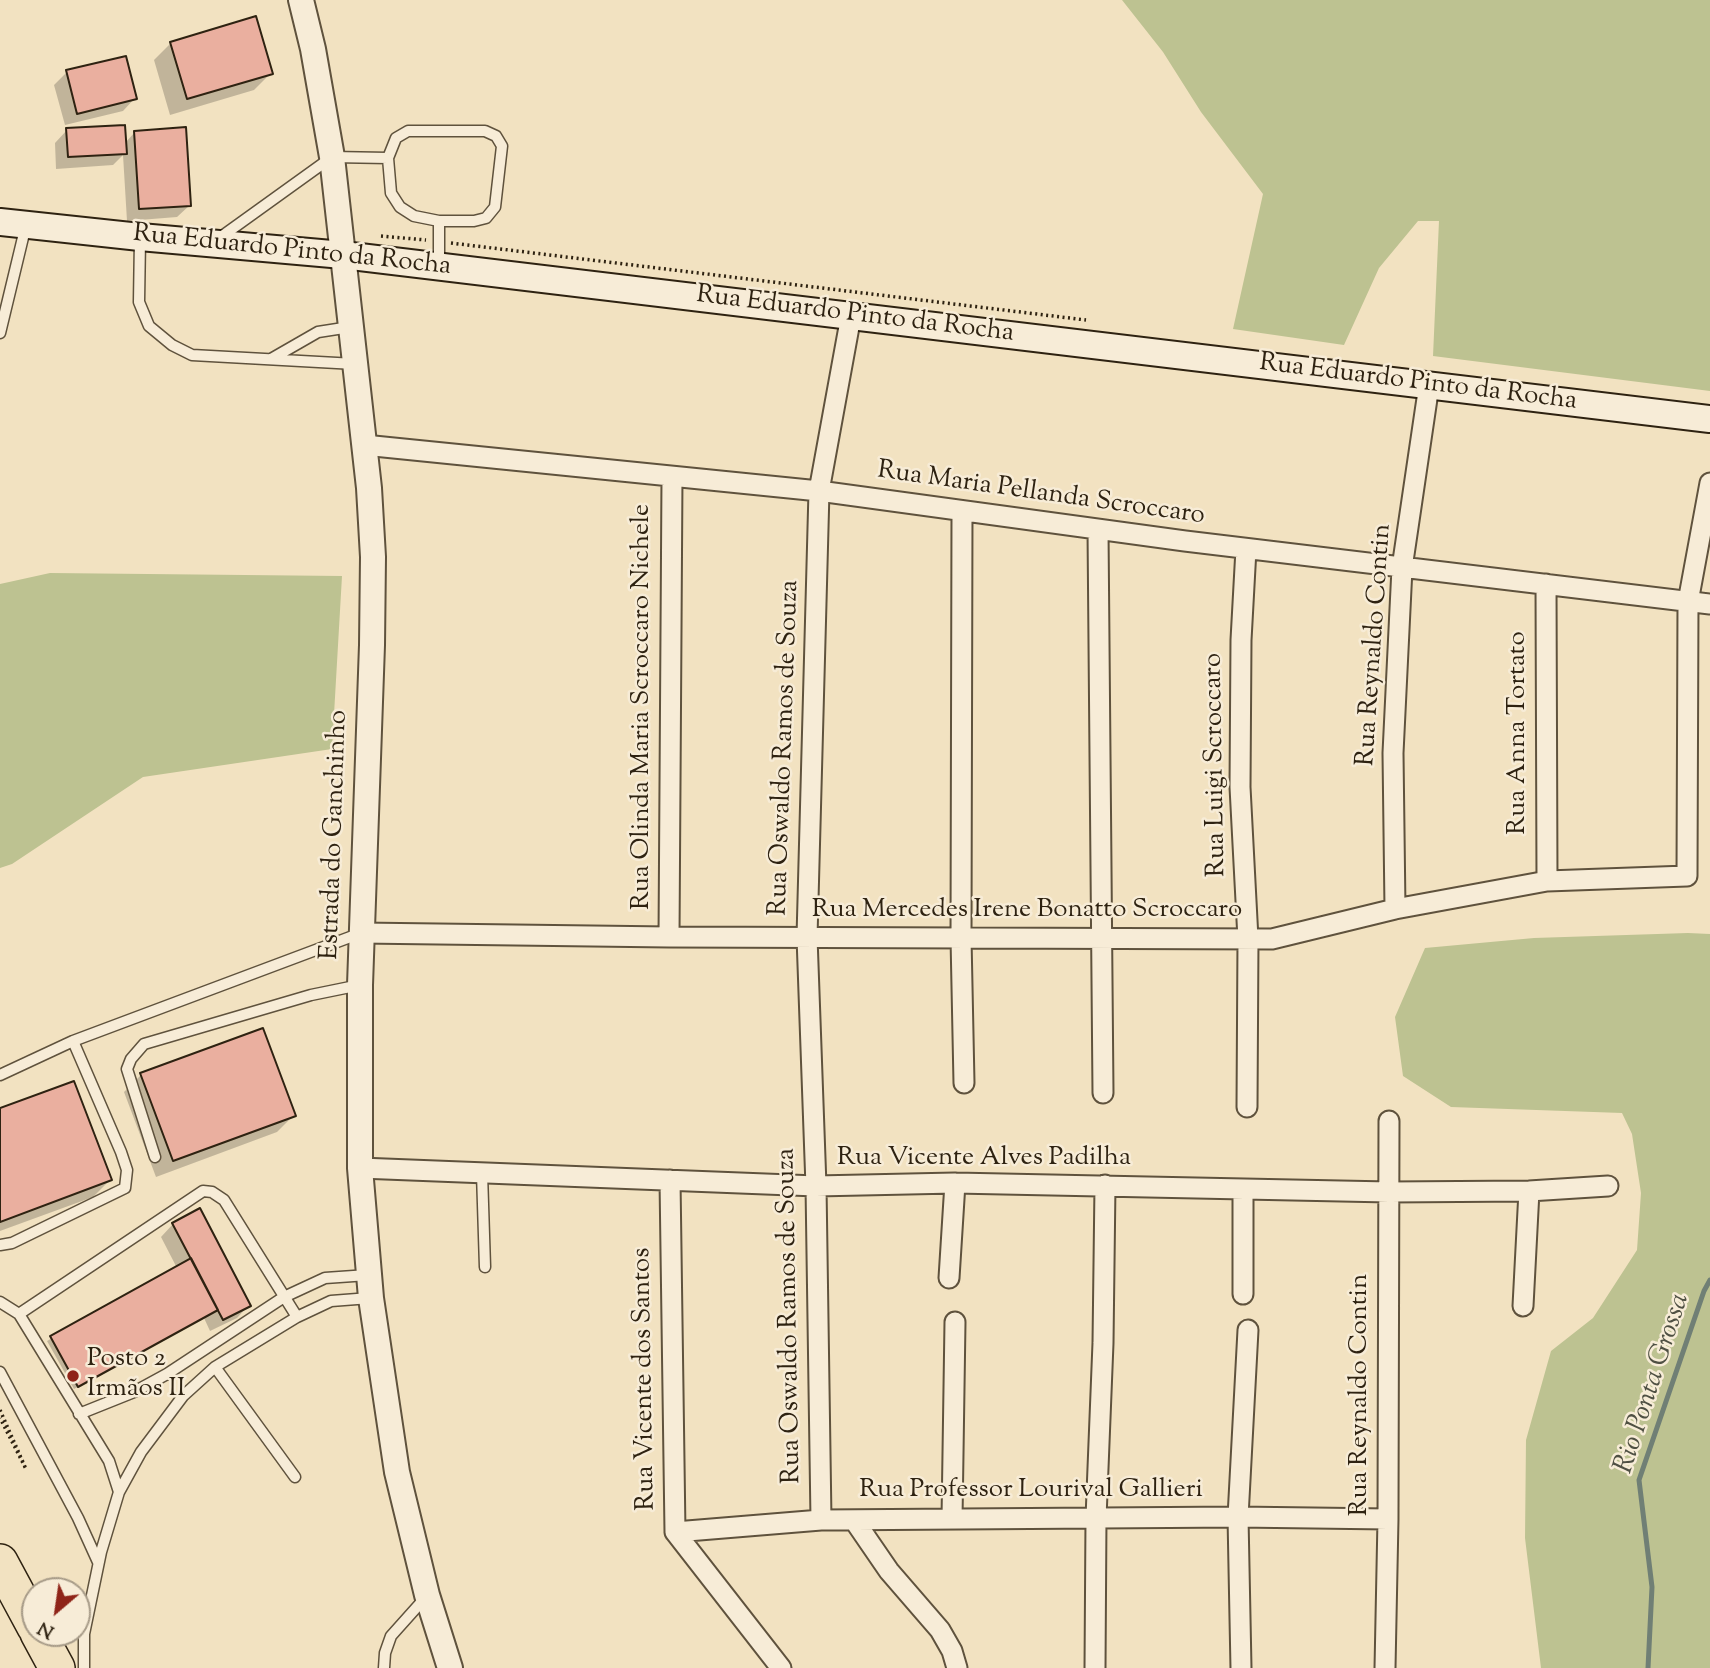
<!DOCTYPE html>
<html>
<head>
<meta charset="utf-8">
<style>
	body { margin:0 }
	#map { position:relative; width:1710px; height:1668px; overflow:hidden; background:#f2e2c1; font-family:"Sorts Mill Goudy",serif }
	canvas { display:block }
	.north { position:absolute; left:21px; top:1577px; width:70px; height:70px; box-sizing:border-box; background:#f7ecd7; border:2px solid #a79b88; border-radius:50%; rotate:209deg; font-size:19px; font-weight:700; line-height:28px; text-align:center; color:#2e2211 }
	.north::after { content:''; display:block; margin:auto; width:24px; height:32px; background:#8f2418; clip-path:polygon(50% 0,100% 100%,50% 72%,0 100%) }
</style>
</head>
<body>
<div id="map">
<canvas width="1710" height="1668"></canvas>
<div class="north">N</div>
</div>
<script>
const ctx = document.querySelector('canvas').getContext('2d');
ctx.lineJoin = 'round';
function fillPath(path, color) { ctx.fillStyle = color; ctx.fill(path, 'evenodd'); }
const poly = rows => new Path2D(rows.map(r => 'M' + r).join(''));
function stroke(path, color, width, dash) { ctx.strokeStyle = color; ctx.lineWidth = width; ctx.lineCap = dash ? 'butt' : 'round'; ctx.setLineDash(dash || []); ctx.stroke(path); }
function drawText(font, color, halo, rows, align = 'center') {
  ctx.font = font + ' "Sorts Mill Goudy",serif'; ctx.lineWidth = 5; ctx.setLineDash([]); ctx.textBaseline = 'middle'; ctx.strokeStyle = halo; ctx.fillStyle = color; for (const [text, x, y, turn = 0] of rows) {
    ctx.save(); ctx.translate(x, y); ctx.rotate((+turn || 0) * Math.PI / 180); ctx.textAlign = isNaN(turn) ? turn : align; if (halo) ctx.strokeText(text, 0, 0); ctx.fillText(text, 0, 0); ctx.restore();
  }
}
fillPath(poly([
	[1122,0,1710,0,1710,391,1433,356,1439,221,1418,221,1379,268,1344,345,1233,329,1263,194,1201,112,1163,52],
	[50,573,342,576,332,749,143,777,12,864,0,868,0,584],
	[1688,933,1710,934,1710,1668,1541,1668,1525,1538,1526,1440,1551,1351,1593,1318,1637,1250,1641,1193,1632,1134,1622,1113,1451,1107,1403,1076,1395,1017,1425,948,1534,938]
]), '#bdc291');
fillPath(poly([
	[171,43,271,73,254,90,170,115,154,60],
	[67,72,135,98,123,111,65,125,54,85],
	[67,130,125,143,135,132,190,205,177,217,127,221,123,155,113,165,56,169,55,143],
	[141,1075,294,1115,277,1132,156,1177,124,1092],
	[0,1110,110,1180,93,1197,0,1231],
	[173,1224,249,1305,237,1318,210,1331,204,1318,74,1389,47,1341,177,1268,161,1237]
]), '#0003');
stroke(poly([
	[1648,1668,1652,1587,1639,1480,1704,1291,1710,1280]
]), '#707f75', 5);
const building = poly([
	[256,16,273,74,187,99,170,42,256,16],
	[126,56,137,99,77,114,66,70,126,56],
	[125,125,127,154,68,157,66,128,125,125],
	[186,127,191,206,139,209,134,131,186,127],
	[263,1028,296,1116,173,1161,140,1073,263,1028],
	[74,1081,112,1180,0,1222,0,1108,74,1081],
	[200,1208,251,1306,223,1320,172,1223,200,1208],
	[191,1258,218,1310,78,1387,50,1336,191,1258]
]);
fillPath(building, '#eaaf9f');
stroke(building, '#2e2211', 2);
const service = poly([
	[388,158,396,138,408,131,485,131,496,136,502,146,495,207,486,218,474,221,439,221],
	[140,239,139,302,149,326,172,345,192,355,355,364],
	[218,239,332,157,388,158,391,193,400,207,414,216,439,221,439,265],
	[0,333,26,225],
	[271,359,318,332,350,327],
	[0,1075,73,1041,361,933],
	[155,1157,127,1069,131,1059,144,1044,311,995,360,985],
	[482,1173,485,1267],
	[0,1245,12,1243,125,1188,127,1170,121,1152,73,1041],
	[0,1302,19,1314,109,1461,119,1492,101,1552,84,1634,84,1668],
	[19,1314,203,1191,212,1192,224,1200,297,1317],
	[215,1367,295,1477],
	[0,1372,78,1518,98,1562],
	[79,1414,134,1392,167,1374,284,1297,325,1278,368,1275],
	[119,1492,141,1452,183,1396,215,1367,297,1317,331,1301,370,1298],
	[384,1668,385,1653,391,1636,425,1598]
]);
const minor = poly([
	[364,445,819,491,1185,541,1710,604],
	[962,511,961,938,964,1083],
	[1098,530,1103,1093],
	[1246,549,1241,640,1240,787,1248,939,1247,1107],
	[1546,584,1547,881],
	[1395,909,1393,753,1402,568,1429,385],
	[361,933,669,937,1272,939,1395,909,1547,881,1687,876,1688,602,1710,483],
	[669,937,672,477],
	[360,1168,816,1186,955,1183,1389,1192,1529,1191,1608,1186],
	[670,1180,675,1532,781,1668],
	[1243,1190,1243,1294],
	[949,1278,955,1183],
	[1523,1306,1529,1191],
	[952,1519,955,1322],
	[821,1520,816,1186,807,937,819,491,851,316],
	[854,1520,889,1571,940,1630,952,1651,957,1668],
	[675,1532,821,1520,1238,1517,1388,1519],
	[1095,1668,1096,1518,1103,1343,1105,1185],
	[1241,1668,1238,1517,1248,1330],
	[1385,1668,1388,1519,1389,1121]
]);
const tertiary = poly([
	[301,0,313,49,332,157,369,488,373,557,372,645,360,985,360,1168,371,1298,397,1472,427,1595,450,1668]
]);
const secondary = poly([
	[0,222,140,237,343,255,1710,419]
]);
const motorway = poly([
	[0,1562,35,1627],
	[38,1633,57,1668]
]);
stroke(service, '#5f523d', 13);
stroke(minor, '#5f523d', 23);
stroke(tertiary, '#5f523d', 28);
stroke(secondary, '#2e2211', 30);
stroke(motorway, '#2e2211', 38);
stroke(poly([
	[381,236,426,240],
	[451,243,1086,320],
	[0,1410,26,1469,0,1418]
]), '#2e2211', 3.5, [2, 3.5]);
stroke(service, '#f7ecd7', 10);
stroke(minor, '#f7ecd7', 19);
stroke(tertiary, '#f7ecd7', 24);
stroke(secondary, '#f7ecd7', 26);
stroke(motorway, '#f2e2c1', 35);
for (const [x, y, r, color] of [
	[73,1376,7,"#8f2418"]
]) { const dot = new Path2D(); dot.arc(x, y, r, 0, 2 * Math.PI); ctx.fillStyle = color; ctx.fill(dot); stroke(dot, '#f7ecd7', 2.5); }
drawText('26px', '#2e2211', '#f7ecd7', [
	["Rua Eduardo Pinto da Rocha",292,252,6],
	["Rua Eduardo Pinto da Rocha",855,316,7],
	["Rua Eduardo Pinto da Rocha",1418,384,7],
	["Rua Maria Pellanda Scroccaro",1041,495,8],
	["Rua Reynaldo Contin",1376,645,-86],
	["Rua Olinda Maria Scroccaro Nichele",644,707,-90],
	["Rua Anna Tortato",1520,733,-90],
	["Rua Oswaldo Ramos de Souza",786,748,-88],
	["Rua Luigi Scroccaro",1217,765,-91],
	["Estrada do Ganchinho",336,835,-88],
	["Rua Mercedes Irene Bonatto Scroccaro",1027,912],
	["Rua Vicente Alves Padilha",984,1160],
	["Rua Oswaldo Ramos de Souza",791,1316,-91],
	["Rua Vicente dos Santos",646,1379,-91],
	["Rua Reynaldo Contin",1362,1395,-90],
	["Rua Professor Lourival Gallieri",1031,1492]
]);
drawText('26px', '#2e2211', '#f7ecd7', [
	["Posto 2",87,1361],
	["Irmãos II",87,1391]
], 'left');
drawText('italic 28px', '#4f5043', '#f7ecd7', [
	["Rio Ponta Grossa",1654,1384,-72]
]);
</script>
</body>
</html>
